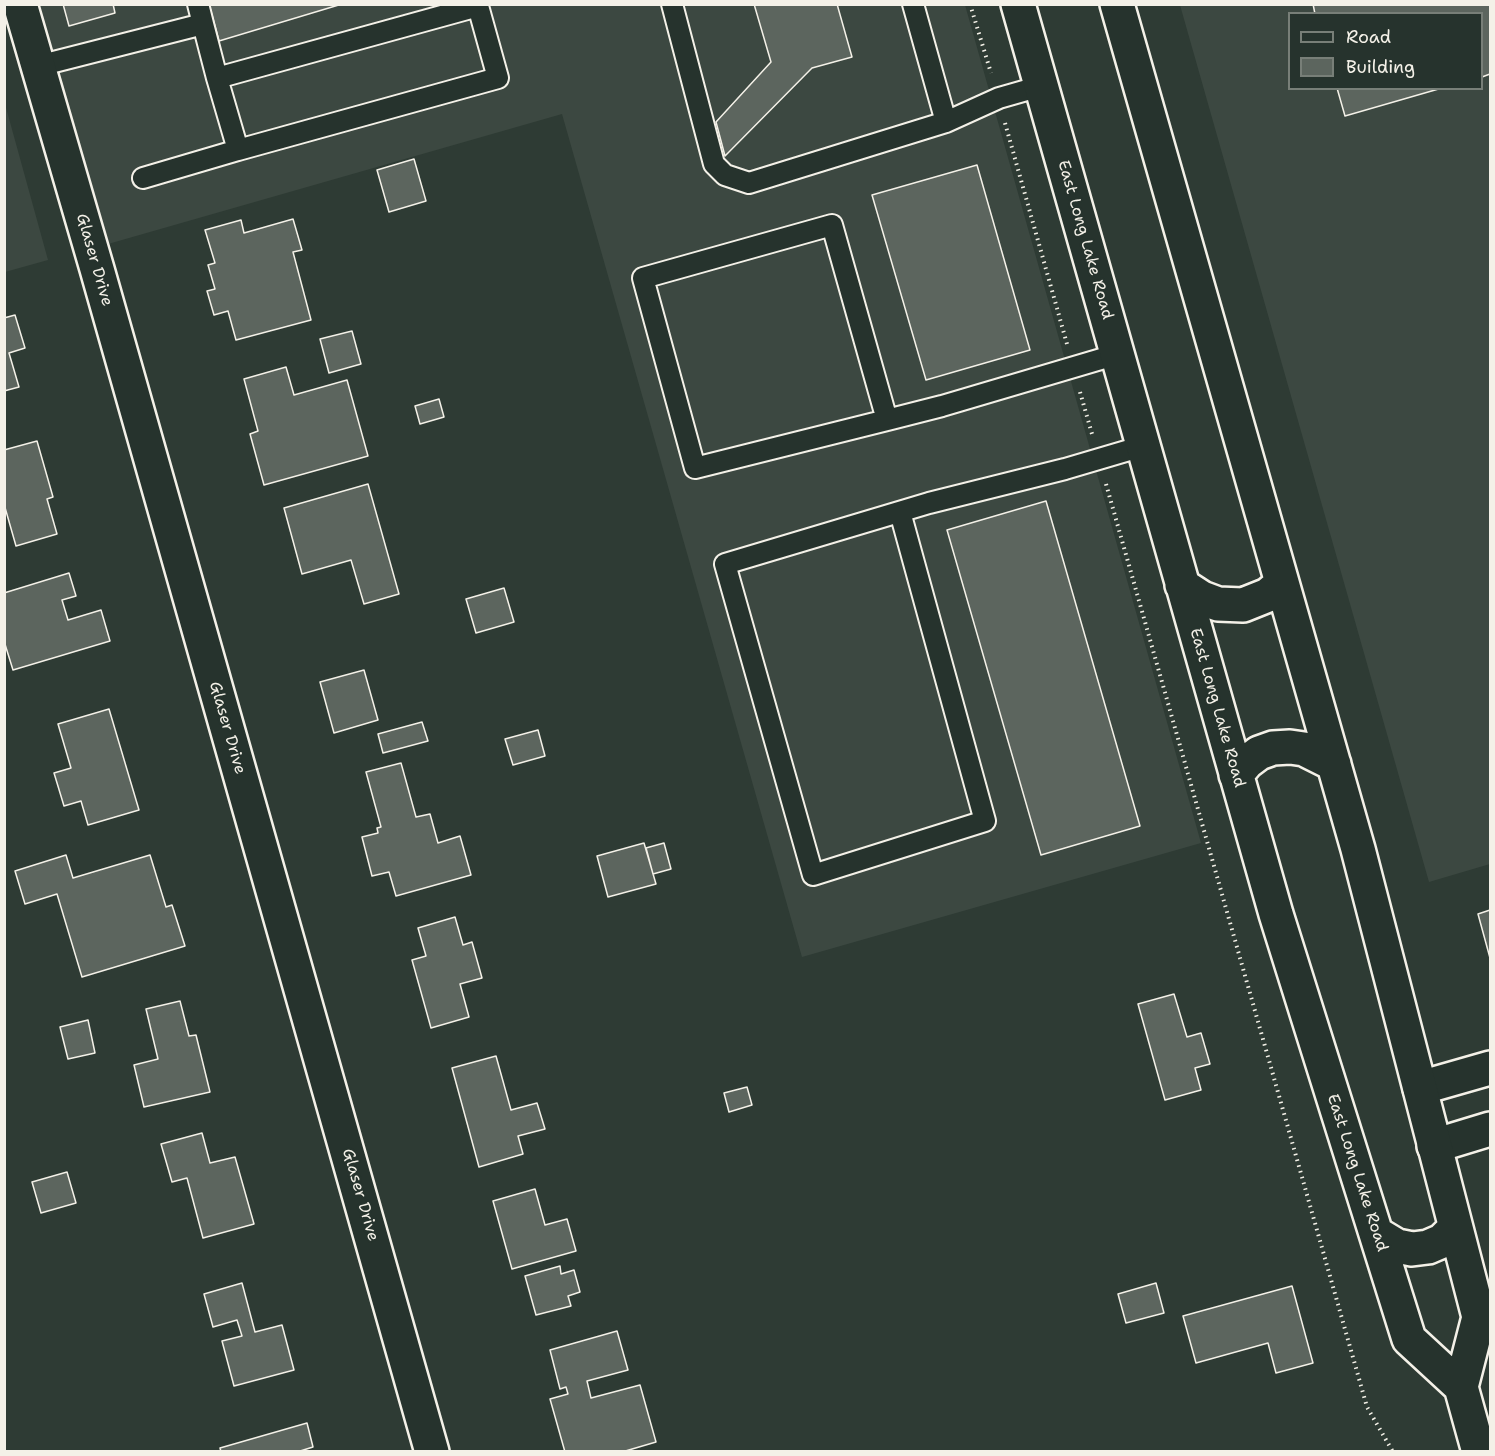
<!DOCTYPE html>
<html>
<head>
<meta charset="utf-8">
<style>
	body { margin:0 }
	#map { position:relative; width:1495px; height:1456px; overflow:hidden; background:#2e3b34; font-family:"Shantell Sans",sans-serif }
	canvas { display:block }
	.frame { position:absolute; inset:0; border:6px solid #f4f1e8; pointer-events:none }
	.legend { position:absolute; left:1288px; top:12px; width:195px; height:78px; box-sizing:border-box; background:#26332d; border:2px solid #787f78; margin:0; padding:8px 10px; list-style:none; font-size:18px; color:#f4f1e8 }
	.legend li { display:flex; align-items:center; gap:12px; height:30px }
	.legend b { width:30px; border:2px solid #787f78 }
</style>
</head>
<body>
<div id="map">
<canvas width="1495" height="1456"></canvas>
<div class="frame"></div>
<ul class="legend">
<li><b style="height:8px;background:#26332d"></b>Road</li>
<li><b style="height:16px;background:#5c655e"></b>Building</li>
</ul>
</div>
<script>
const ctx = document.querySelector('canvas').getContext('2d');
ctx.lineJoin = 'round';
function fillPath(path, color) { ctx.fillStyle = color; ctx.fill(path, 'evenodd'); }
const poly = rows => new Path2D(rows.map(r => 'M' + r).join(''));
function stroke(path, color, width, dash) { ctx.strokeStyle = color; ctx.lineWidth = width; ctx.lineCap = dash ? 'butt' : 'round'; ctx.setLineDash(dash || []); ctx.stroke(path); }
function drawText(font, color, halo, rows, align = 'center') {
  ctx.font = font + ' "Shantell Sans",sans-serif'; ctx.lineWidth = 4.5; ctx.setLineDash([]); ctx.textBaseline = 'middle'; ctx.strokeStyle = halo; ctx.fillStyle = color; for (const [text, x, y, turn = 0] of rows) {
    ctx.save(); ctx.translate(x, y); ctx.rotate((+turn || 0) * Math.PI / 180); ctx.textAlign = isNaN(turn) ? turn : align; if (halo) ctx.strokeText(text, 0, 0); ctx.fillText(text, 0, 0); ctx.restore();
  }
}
fillPath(poly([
	[39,5,965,5,1201,843,802,957,562,114,108,244],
	[1180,5,1490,5,1490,864,1429,882],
	[1290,14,1482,14,1482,88,1290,88],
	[5,104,48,260,5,272,4,272]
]), '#3c4841');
const building = poly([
	[63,4,113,4,115,13,69,26,63,4],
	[209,4,342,4,219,41,209,4],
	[754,4,837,4,852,57,812,68,725,156,716,122,771,62,754,4],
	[1313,4,1490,4,1490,74,1482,77,1482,14,1315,14,1313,4],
	[1337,88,1442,88,1345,116,1337,88],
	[414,159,426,201,389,212,377,170,414,159],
	[977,165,1030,350,926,380,872,195,977,165],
	[293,219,302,250,293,252,311,320,236,340,228,311,214,315,207,291,215,289,208,265,215,263,205,230,241,220,244,233,293,219],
	[15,315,25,348,9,353,19,387,4,391,4,318,15,315],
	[352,331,361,364,329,373,320,339,352,331],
	[286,367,294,395,347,380,368,456,264,485,250,434,258,431,244,379,286,367],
	[439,399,444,417,420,424,415,406,439,399],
	[37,441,53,497,47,499,57,534,16,546,4,504,4,450,37,441],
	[368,484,399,594,364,604,351,560,302,574,284,508,368,484],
	[1046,501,1140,826,1041,855,947,530,1046,501],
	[69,573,76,596,62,600,68,620,101,610,110,641,13,670,4,641,4,593,69,573],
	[504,588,514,622,476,633,466,599,504,588],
	[364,670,378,720,334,733,320,682,364,670],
	[109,709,139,810,88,825,81,801,64,806,54,773,71,768,58,724,109,709],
	[422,722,428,741,383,753,378,734,422,722],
	[538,730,545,756,513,765,505,739,538,730],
	[401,763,416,817,430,814,438,843,460,836,471,875,396,896,389,872,372,876,362,837,378,833,377,828,381,827,366,772,401,763],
	[644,843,656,884,608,897,597,856,644,843],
	[664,843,671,869,653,874,646,848,664,843],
	[66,855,73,878,150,855,166,907,172,905,185,946,82,977,57,894,25,904,15,871,66,855],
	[1490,910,1490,958,1478,914,1490,910],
	[455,917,463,945,472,942,482,978,460,984,469,1017,431,1028,412,960,426,956,418,928,455,917],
	[1174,994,1187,1037,1201,1033,1210,1064,1195,1068,1201,1090,1165,1100,1138,1004,1174,994],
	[180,1001,189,1036,196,1035,210,1092,144,1107,134,1065,158,1059,146,1009,180,1001],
	[88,1020,95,1053,68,1059,60,1027,88,1020],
	[496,1056,511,1110,537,1103,545,1129,518,1136,523,1154,479,1167,452,1068,496,1056],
	[747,1087,752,1105,729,1112,724,1093,747,1087],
	[202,1133,210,1163,235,1157,254,1224,203,1238,187,1178,172,1182,161,1144,202,1133],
	[67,1172,76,1203,41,1213,32,1182,67,1172],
	[535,1189,545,1225,567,1219,576,1251,512,1269,493,1201,535,1189],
	[560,1266,561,1274,574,1270,580,1292,568,1296,571,1306,536,1315,525,1276,560,1266],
	[242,1283,255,1332,282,1325,294,1370,234,1386,222,1341,242,1336,237,1320,213,1327,204,1294,242,1283],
	[1156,1283,1164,1313,1126,1323,1118,1294,1156,1283],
	[1292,1286,1313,1363,1276,1373,1268,1343,1196,1363,1183,1316,1292,1286],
	[617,1331,628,1370,587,1381,591,1398,640,1385,656,1442,622,1452,565,1452,550,1399,568,1394,566,1387,560,1389,550,1350,617,1331],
	[307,1423,313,1447,297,1452,221,1452,220,1448,307,1423]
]);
fillPath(building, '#5c655e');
stroke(building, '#f4f1e8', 1.5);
const lane = poly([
	[672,4,714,164,725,175,749,183,946,122,999,98,1041,86],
	[913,4,946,122],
	[203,24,217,78,238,150,498,78,478,6,217,78],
	[38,66,203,24,198,4],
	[143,178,238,150],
	[887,420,695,468,643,278,832,225,887,420,942,406,1118,354],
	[900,512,985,821,813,875,725,564,929,503,1065,469,1143,446]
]);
const street = poly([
	[20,4,97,269,432,1452],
	[1420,1088,1490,1068],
	[1434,1146,1490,1129]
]);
const secondary = poly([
	[1018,4,1276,914,1409,1339,1461,1387],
	[1117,4,1358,849,1479,1317,1461,1387,1479,1452],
	[1182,585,1202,598,1218,604,1243,605,1268,595,1282,583],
	[1236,775,1247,762,1259,753,1273,748,1290,747,1304,749,1334,764],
	[1377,1234,1397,1246,1412,1249,1428,1247,1442,1241,1455,1228]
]);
stroke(lane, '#f4f1e8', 24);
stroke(street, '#f4f1e8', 38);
stroke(secondary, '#f4f1e8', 38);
stroke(poly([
	[970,4,991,73],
	[1005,123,1067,344],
	[1080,392,1092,434],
	[1106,484,1367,1407,1393,1452]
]), '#f4f1e8', 4, [1.5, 4.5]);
stroke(lane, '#26332d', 20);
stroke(street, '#26332d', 33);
stroke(secondary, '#26332d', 33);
drawText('16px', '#f4f1e8', '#26332d', [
	["East Long Lake Road",1085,240,74],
	["Glaser Drive",94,260,74],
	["East Long Lake Road",1217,708,74],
	["Glaser Drive",227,728,74],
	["East Long Lake Road",1357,1173,72],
	["Glaser Drive",360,1195,74]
]);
</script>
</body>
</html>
